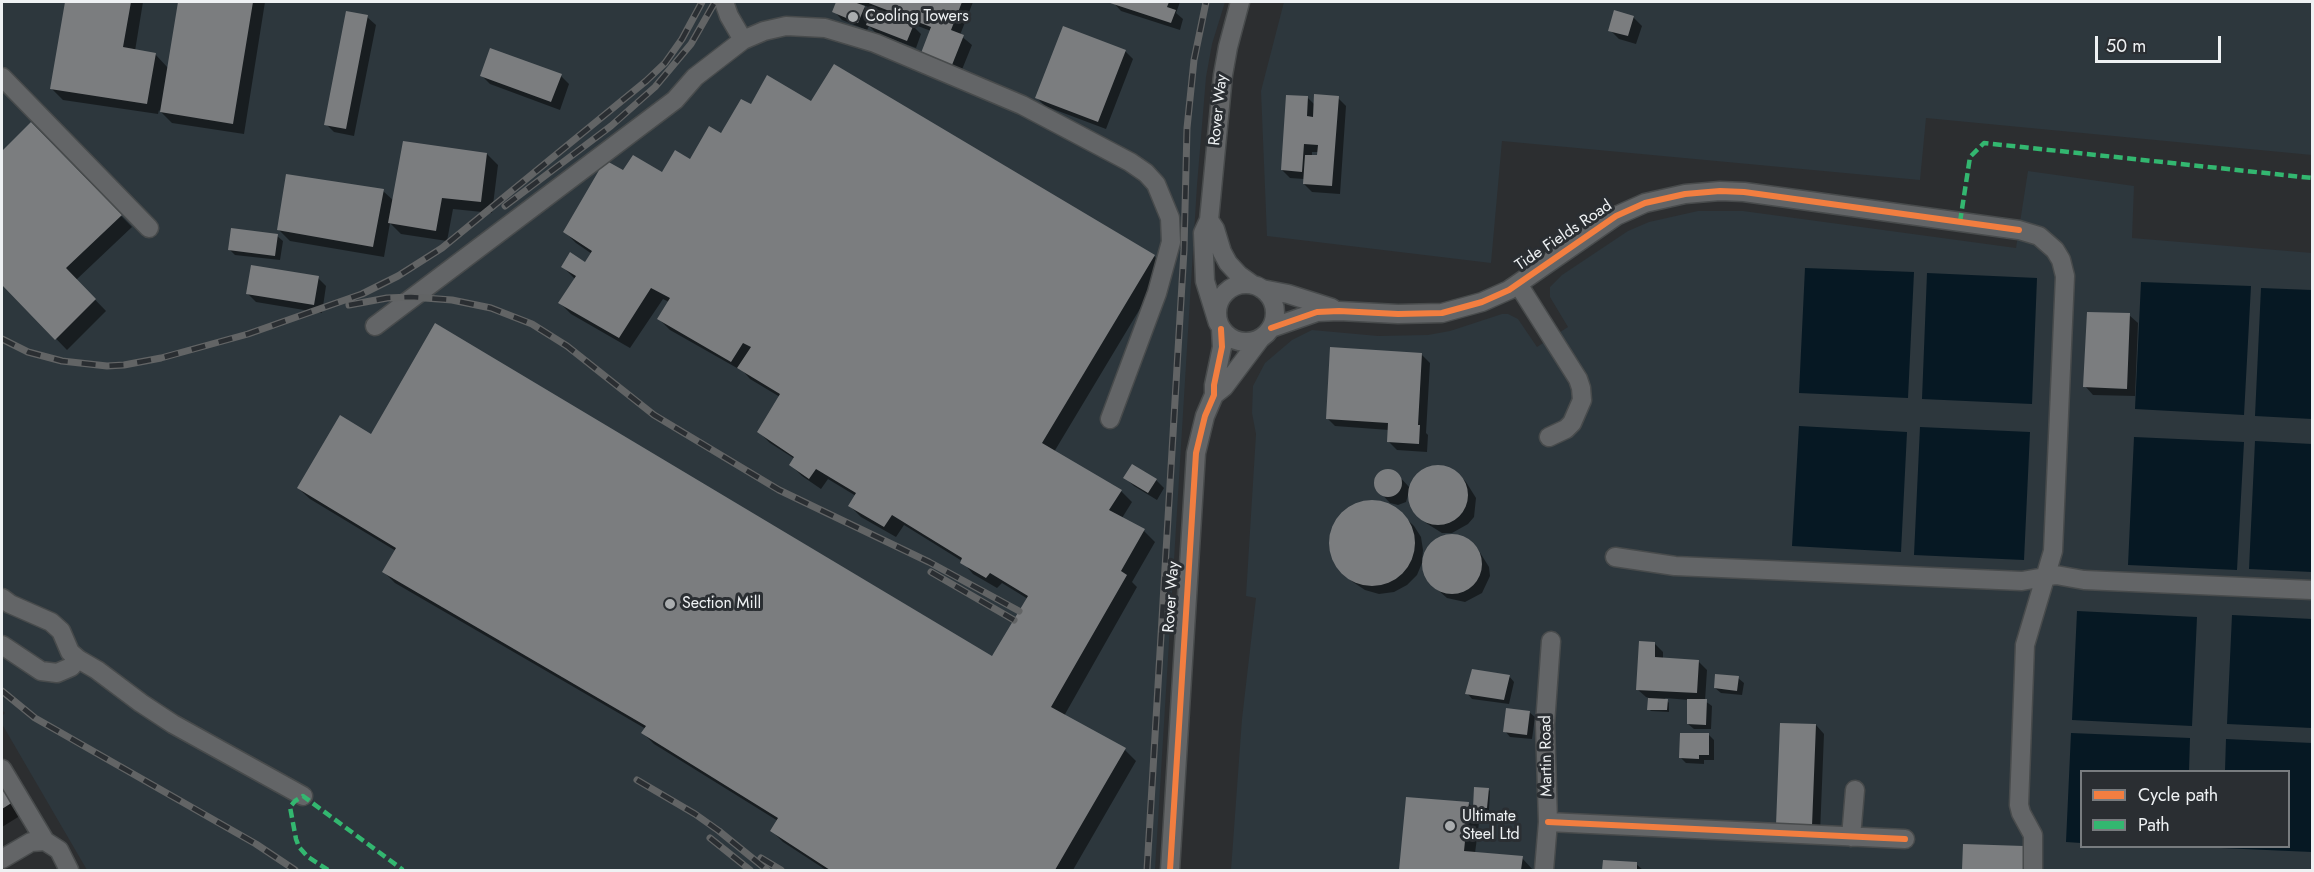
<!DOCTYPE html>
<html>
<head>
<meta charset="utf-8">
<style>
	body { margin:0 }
	#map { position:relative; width:2314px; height:872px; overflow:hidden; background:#2c2e30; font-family:Jost,sans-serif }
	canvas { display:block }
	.frame { position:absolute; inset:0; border:3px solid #eef1f3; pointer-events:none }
	.legend { position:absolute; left:2080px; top:770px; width:210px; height:78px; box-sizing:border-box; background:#2a2e32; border:2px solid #787c7f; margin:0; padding:8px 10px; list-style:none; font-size:18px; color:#eef1f3 }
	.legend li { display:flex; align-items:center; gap:12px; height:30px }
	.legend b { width:30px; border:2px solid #787c7f }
	.scale { position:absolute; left:2095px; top:36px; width:126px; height:27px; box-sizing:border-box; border:3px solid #eef1f3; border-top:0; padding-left:8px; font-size:18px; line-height:21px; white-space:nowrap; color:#eef1f3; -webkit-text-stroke:4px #2a2e32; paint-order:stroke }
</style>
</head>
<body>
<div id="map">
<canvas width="2314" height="872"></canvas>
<div class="frame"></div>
<ul class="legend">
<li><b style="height:8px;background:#f27e40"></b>Cycle path</li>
<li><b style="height:8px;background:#33b770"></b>Path</li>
</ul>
<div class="scale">50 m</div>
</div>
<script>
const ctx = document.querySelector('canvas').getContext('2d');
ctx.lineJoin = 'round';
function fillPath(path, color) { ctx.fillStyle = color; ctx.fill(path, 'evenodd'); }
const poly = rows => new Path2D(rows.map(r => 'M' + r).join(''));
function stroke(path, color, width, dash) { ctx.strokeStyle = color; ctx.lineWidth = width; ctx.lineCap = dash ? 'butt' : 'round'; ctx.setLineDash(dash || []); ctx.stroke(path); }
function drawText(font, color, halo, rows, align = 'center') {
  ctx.font = font + ' Jost,sans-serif'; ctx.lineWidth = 6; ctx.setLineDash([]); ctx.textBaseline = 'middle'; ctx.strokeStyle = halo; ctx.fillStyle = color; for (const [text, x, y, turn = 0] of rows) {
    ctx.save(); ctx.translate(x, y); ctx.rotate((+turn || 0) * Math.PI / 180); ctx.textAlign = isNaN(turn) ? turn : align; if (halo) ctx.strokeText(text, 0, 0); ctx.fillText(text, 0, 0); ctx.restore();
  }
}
fillPath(poly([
	[2,2,1225,2,1212,44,1206,77,1197,185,1155,870,87,870,2,724,2,716,5,713,2,710],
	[1284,2,2312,2,2312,155,1926,118,1920,180,1502,141,1491,263,1267,236,1261,91],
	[2028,171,2134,186,2132,238,2312,253,2312,870,1231,870,1242,719,1256,598,1246,596,1256,434,1252,413,1253,386,1265,363,1292,340,1312,330,1378,336,1428,335,1450,331,1502,314,1508,314,1518,319,1537,347,1568,327,1550,297,1550,287,1562,275,1628,231,1649,222,1698,211,1743,211,2016,248],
	[2082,772,2288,772,2288,846,2082,846]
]), '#2d373d');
fillPath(poly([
	[1805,268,1914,272,1908,398,1799,393],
	[1927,273,2037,278,2032,404,1922,399],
	[2141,282,2251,286,2244,415,2135,409],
	[2261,288,2312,290,2312,419,2255,416],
	[1799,426,1907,432,1901,552,1792,546],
	[1920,427,2030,432,2024,560,1914,555],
	[2134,437,2244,442,2237,570,2128,565],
	[2255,441,2312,444,2312,572,2249,569],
	[2077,611,2197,617,2192,726,2072,720],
	[2232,615,2312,619,2312,728,2227,724],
	[2071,733,2190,738,2189,771,2082,772,2081,843,2066,842],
	[2226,739,2312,743,2312,852,2221,848,2288,846,2288,772,2225,771]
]), '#061823');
fillPath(poly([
	[66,2,143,2,135,51,155,54,168,68,179,2,265,2,244,134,172,123,159,110,158,114,63,100,52,89],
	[838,2,973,2,960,35,972,45,961,72,931,61,931,31,910,23,921,34,916,48,876,33,869,26,867,30,842,20,834,11],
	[860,4,874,9,871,15],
	[1113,2,1180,2,1176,13,1183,19,1180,30,1121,11],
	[367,17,376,25,354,136,334,132,326,124],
	[1633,17,1642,26,1636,44,1619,39,1610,30],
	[1125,51,1133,59,1106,129,1045,106,1036,97],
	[482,76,561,76,569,84,560,110,490,84],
	[1308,98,1315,105,1338,98,1346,106,1340,194,1312,192,1304,184,1304,179,1290,178,1282,170],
	[1312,152,1319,152,1319,157,1312,157],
	[812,103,1154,256,1165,267,1054,452,1121,491,1132,502,1122,518,1144,531,1155,542,1132,582,1137,587,1064,716,1125,750,1136,761,1073,870,826,870,783,842,772,831,778,821,654,744,643,733,646,729,395,583,384,572,396,551,310,499,298,488,372,436,993,658,1028,599,1002,583,997,588,973,574,962,561,904,525,896,537,861,517,850,506,856,496,828,479,821,489,802,476,791,465,795,459,770,443,759,432,780,397,750,379,744,372,670,330,659,319,669,302,663,299,630,348,571,314,560,303,575,279,563,267,585,264,592,254,576,243,565,232,624,172,662,175,690,161,751,106],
	[31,124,132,227,76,280,106,311,67,350,2,283,2,153],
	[487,154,498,165,492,213,453,209,447,241,401,234,390,223,384,257,290,241,279,230,383,191,394,201],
	[277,236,283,241,280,260,235,255,230,250],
	[318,278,326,286,322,313,256,302,248,294],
	[2129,315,2138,323,2135,396,2093,395,2085,386],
	[1421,354,1430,363,1426,433,1428,435,1427,452,1397,450,1389,442,1389,430,1335,426,1327,418],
	[1439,466,1457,473,1466,482,1476,498,1474,517,1468,524,1452,533,1442,533,1426,523,1412,506,1410,488,1421,472],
	[1385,471,1397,474,1410,488,1406,502,1398,505,1390,503,1376,488,1378,475],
	[1125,478,1156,480,1164,488,1157,500,1134,486],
	[1370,501,1383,502,1395,508,1414,526,1421,537,1423,550,1422,562,1424,563,1428,548,1443,537,1462,537,1470,542,1479,551,1489,567,1490,576,1482,593,1465,602,1447,598,1430,583,1425,575,1422,563,1417,575,1407,585,1394,592,1379,594,1365,590,1353,582,1335,562,1331,548,1332,533,1337,520,1346,510,1358,504],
	[1655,644,1663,652,1663,659,1698,661,1707,670,1705,701,1712,706,1711,729,1694,729,1688,724,1689,700,1665,698,1669,703,1669,712,1651,711,1649,709,1649,698,1646,697,1637,689],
	[1509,676,1514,682,1509,704,1472,699,1467,693],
	[1738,678,1744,683,1742,695,1721,693,1715,688],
	[1529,712,1535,717,1532,739,1510,737,1505,731],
	[1816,725,1824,734,1820,834,1786,833],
	[1709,735,1714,740,1714,760,1704,760,1704,764,1686,763,1681,758],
	[2,777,23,814,2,827],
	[1476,789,1488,789,1490,791,1489,810,1475,809],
	[1407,798,1469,804,1480,815,1475,853,1522,858,1533,870,1400,870],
	[1965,845,2035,870,1964,870],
	[1605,862,1636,864,1643,870,1604,870]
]), '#0007');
fillPath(poly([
	[65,2,131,2,123,47,156,53,147,104,50,89],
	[178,2,253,2,233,124,160,112],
	[836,2,854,2,865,6,858,23,832,12],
	[866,2,962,2,951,30,964,35,952,65,921,53,931,27],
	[1107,2,1169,2,1167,7,1176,10,1171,23],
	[872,8,914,24,907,41,866,25],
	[1614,10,1634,16,1628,36,1608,31],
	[346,11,368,15,346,129,324,125],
	[1063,26,1126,50,1098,122,1035,98],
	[490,48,562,74,551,102,480,76],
	[834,64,1155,255,1042,443,1122,490,1109,510,1145,529,1121,571,1127,575,1051,707,1126,748,1055,870,830,870,770,831,778,818,641,733,646,726,382,572,396,548,297,488,340,415,371,434,435,323,992,656,1028,596,990,573,986,578,960,563,962,558,892,515,884,527,848,506,856,493,816,469,809,479,789,465,794,457,757,432,780,394,737,368,751,347,743,343,731,362,657,319,670,298,651,288,619,338,558,303,576,276,561,267,570,252,585,262,592,251,563,232,605,160,623,170,633,155,662,172,675,150,690,159,709,126,721,133,741,99,751,104,767,75,811,101],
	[1314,94,1339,96,1332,186,1303,184,1305,155,1317,155,1318,145,1304,144,1302,172,1281,170,1286,95,1308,96,1307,116,1313,117],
	[31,122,122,215,66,268,96,299,55,340,2,285,2,151],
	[403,141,487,153,481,202,442,198,436,231,388,223],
	[286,174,384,189,373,247,277,230],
	[231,228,278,234,275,256,228,250],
	[251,265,319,276,314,305,246,294],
	[2087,312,2130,313,2127,389,2083,387],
	[1330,347,1422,353,1418,425,1420,425,1419,444,1387,442,1388,423,1326,419],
	[1132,464,1157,479,1148,493,1123,478],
	'1408 495a30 30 0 1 1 60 0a30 30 0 1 1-60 0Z',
	'1374 483a14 14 0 1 1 28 0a14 14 0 1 1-28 0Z',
	'1329 543a43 43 0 1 1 86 0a43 43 0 1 1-86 0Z',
	'1422 564a30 30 0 1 1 60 0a30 30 0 1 1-60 0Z',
	[1639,641,1655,642,1655,657,1699,660,1697,693,1636,690],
	[1472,669,1510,675,1504,700,1465,694],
	[1715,674,1739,676,1737,691,1714,688],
	[1648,698,1668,699,1667,710,1647,710],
	[1687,699,1707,699,1706,725,1687,724],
	[1506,708,1530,711,1527,735,1503,732],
	[1780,723,1816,724,1812,826,1776,825],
	[1680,733,1709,733,1709,755,1699,755,1699,759,1679,758],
	[2,782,13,802,2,809],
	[1474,787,1489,788,1487,808,1473,808],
	[1406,797,1469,802,1464,851,1523,856,1521,870,1399,870],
	[1963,844,2024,846,2024,870,1962,870],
	[1603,860,1637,862,1637,870,1602,870]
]), '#7b7d7f');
const minor = poly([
	[724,2,729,16,743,40],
	[2,77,149,228],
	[1209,220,1215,229,1222,252,1228,263,1239,275,1253,285],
	'1217 313a29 29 0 1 1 58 0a29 29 0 1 1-58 0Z',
	[1518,284,1578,379,1581,388,1582,400,1572,423,1566,429,1549,437],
	[1262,289,1288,294,1332,308],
	[1218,323,1205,281,1203,233,1209,220,1223,75,1228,47,1240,2],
	[375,326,675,100,695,77,743,40,764,31,786,26,825,28,875,43,1022,105,1130,162,1146,173,1156,184,1170,218,1171,242,1157,293,1110,419],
	[1271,328,1317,312,1339,311,1398,314,1442,313,1482,302,1509,290,1616,216,1645,203,1685,194,1720,191,1744,192,2019,230,2039,236,2055,250,2061,260,2065,276,2053,551,2025,645,2019,805,2021,813,2033,835,2033,870],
	[1214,395,1224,387,1260,339],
	[1615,557,1675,566,2022,581,2056,575,2084,580,2312,590],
	[2,598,10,604,51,622,61,631,70,652,78,659,71,667,57,673,41,671,2,645],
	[78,659,97,670,141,703,173,724,303,796],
	[2,769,45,841],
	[1548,822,1905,839],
	[1851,837,1855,790],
	[2,859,31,842,45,841,59,850,69,870],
	[1170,870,1196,453,1205,416,1214,395,1214,385,1222,347,1221,329],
	[1544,870,1548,822,1545,724,1551,641]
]);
stroke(minor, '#484b4c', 21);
stroke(minor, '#636567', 18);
const rail = poly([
	[505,206,611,126,655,87,691,44,715,2],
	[349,305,387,298,411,297,452,300,491,308,532,324,567,346,654,415,779,490,929,562,1019,611],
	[2,339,28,352,62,361,107,366,124,365,161,358,248,334,362,294,398,276,442,248,646,81,665,63,682,39,702,2],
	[931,572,1014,620],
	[2,691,35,718,256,844,295,870],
	[637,780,695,814,719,831,767,870],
	[710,838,750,870],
	[761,858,781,870],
	[1147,870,1184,250,1187,128,1194,60,1206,2]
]);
stroke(rail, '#626465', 7);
stroke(rail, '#2a2e32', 4.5, [14]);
stroke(poly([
	[1960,222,1970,157,1984,143,2312,178],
	[328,870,308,857,299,847,296,839,290,807,295,801,303,796,403,870]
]), '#33b770', 4.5, [9, 4.5]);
stroke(poly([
	[1271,328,1317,312,1339,311,1398,314,1442,313,1482,302,1509,290,1616,216,1645,203,1685,194,1720,191,1744,192,2019,230],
	[1548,822,1905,839],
	[1170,870,1196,453,1205,416,1214,395,1214,385,1222,347,1221,329]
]), '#f27e40', 6);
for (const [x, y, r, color] of [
	[853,17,6,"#aaadaf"],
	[670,604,6,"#aaadaf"],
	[1450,826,6,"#aaadaf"]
]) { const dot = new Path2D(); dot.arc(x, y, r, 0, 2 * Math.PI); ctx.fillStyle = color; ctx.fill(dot); stroke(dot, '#2a2e32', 2); }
drawText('16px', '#eef1f3', '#2a2e32', [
	["Cooling Towers",865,17],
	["Section Mill",682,604],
	["Ultimate",1462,817],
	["Steel Ltd",1462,835]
], 'left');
drawText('16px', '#eef1f3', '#2a2e32', [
	["Rover Way",1219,110,-84],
	["Tide Fields Road",1564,236,-34],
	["Rover Way",1172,597,-86],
	["Martin Road",1547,756,-91]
]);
</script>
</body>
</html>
